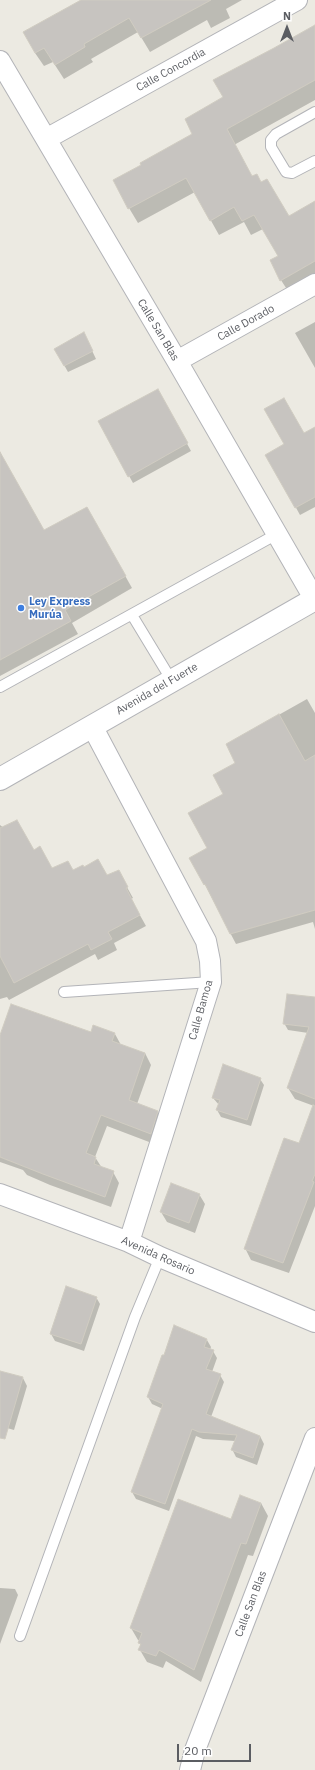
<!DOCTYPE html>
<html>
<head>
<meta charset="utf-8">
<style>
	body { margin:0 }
	#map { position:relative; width:315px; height:1770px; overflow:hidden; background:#eceae2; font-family:"IBM Plex Sans",sans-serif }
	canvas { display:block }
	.north { position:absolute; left:267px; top:8px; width:40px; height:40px; -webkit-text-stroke:3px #fff; paint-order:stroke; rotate:0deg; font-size:11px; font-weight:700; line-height:16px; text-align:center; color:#5b5d62 }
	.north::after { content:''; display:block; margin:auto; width:14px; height:18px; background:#5b5d62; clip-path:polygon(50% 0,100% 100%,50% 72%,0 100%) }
	.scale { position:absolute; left:177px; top:1744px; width:74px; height:18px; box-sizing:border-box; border:2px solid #5b5d62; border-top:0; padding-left:5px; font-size:12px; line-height:14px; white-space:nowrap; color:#5b5d62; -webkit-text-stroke:3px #fff; paint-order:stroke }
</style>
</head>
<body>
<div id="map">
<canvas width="315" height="1770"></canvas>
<div class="north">N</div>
<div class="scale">20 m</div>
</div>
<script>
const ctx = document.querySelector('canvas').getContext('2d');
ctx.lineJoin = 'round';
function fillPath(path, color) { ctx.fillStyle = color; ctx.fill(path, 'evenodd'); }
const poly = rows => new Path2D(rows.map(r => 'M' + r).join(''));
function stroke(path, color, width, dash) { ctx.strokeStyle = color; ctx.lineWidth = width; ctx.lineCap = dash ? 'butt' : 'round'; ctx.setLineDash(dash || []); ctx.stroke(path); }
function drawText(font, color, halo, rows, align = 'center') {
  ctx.font = font + ' "IBM Plex Sans",sans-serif'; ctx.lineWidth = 3; ctx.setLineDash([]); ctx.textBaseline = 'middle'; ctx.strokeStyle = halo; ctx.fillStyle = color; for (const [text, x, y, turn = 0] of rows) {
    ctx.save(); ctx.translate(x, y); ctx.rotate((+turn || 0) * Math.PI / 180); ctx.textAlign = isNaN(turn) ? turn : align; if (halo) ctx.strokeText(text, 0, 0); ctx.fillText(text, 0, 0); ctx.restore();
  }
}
fillPath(poly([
	[83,0,242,0,226,9,230,18,211,28,207,20,150,52,138,32,91,59,93,62,64,79,53,62,44,66,35,53],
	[315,27,315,100,234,145,252,178,261,183,289,217,315,202,315,277,288,291,279,277,279,257,263,229,251,235,244,222,219,235,195,192,138,223,129,208,142,165,194,134,224,97],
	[315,322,315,368,295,333],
	[87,340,96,359,68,372,55,349],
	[158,390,191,451,133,483,99,422],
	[315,428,315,507,300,515,267,455],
	[0,471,43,532,87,508,132,588,72,623,78,634,0,676],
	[307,699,315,713,315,929,313,922,236,944,191,858,209,848,224,795,237,763,227,744],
	[0,825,34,851,52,870,73,871,84,868,107,876,118,871,133,898,131,899,146,926,114,943,117,950,98,960,95,954,9,1000,7,997,0,999],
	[315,998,315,1034,288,1030,284,1023],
	[91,1034,115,1034,121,1045,145,1053,151,1065,137,1104,158,1112,164,1123,157,1145,107,1126,95,1157,102,1168,113,1172,119,1183,111,1207,50,1185,27,1175,23,1170,0,1162,0,1041],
	[315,1046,315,1206,289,1273,251,1260,245,1248,299,1145,314,1106,295,1099,288,1088],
	[260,1079,264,1085,251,1126,221,1117,217,1110,219,1105,213,1098],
	[199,1194,205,1204,195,1233,167,1222,161,1212],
	[96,1297,100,1304,84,1351,55,1341,51,1334],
	[207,1340,211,1347,210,1350,213,1351,217,1358,212,1372,220,1375,224,1382,211,1417,260,1436,264,1444,257,1465,236,1457,232,1449,235,1441,203,1439,196,1436,169,1511,136,1499,132,1492,163,1409,152,1404,148,1397],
	[0,1372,23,1378,27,1386,14,1430,0,1426],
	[261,1503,268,1516,253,1556,248,1555,201,1682,166,1661,163,1668,147,1662,140,1650,140,1641,138,1640,131,1628,232,1520],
	[0,1588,15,1589,18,1595,0,1644]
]), '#0003');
const building = poly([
	[81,0,211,0,141,38,129,18,84,44,85,47,55,65,44,48,35,53,23,32,81,0],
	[315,25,315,80,227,129,252,176,257,174,261,182,267,179,289,216,315,201,315,261,280,281,270,260,278,256,254,215,242,221,234,207,210,221,186,178,128,209,113,180,141,165,140,163,192,134,185,119,223,97,213,80,274,48,315,25],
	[84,332,93,351,64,366,54,349,84,332],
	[158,389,188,443,128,477,98,421,158,389],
	[284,398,304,433,315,427,315,497,295,508,265,455,284,444,264,409,284,398],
	[0,452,44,530,87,507,126,576,65,610,71,621,0,660,0,452],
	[279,714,305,761,315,755,315,910,230,934,205,884,204,885,189,858,207,848,188,813,223,794,213,775,235,763,226,744,279,714],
	[17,820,34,850,40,846,52,868,68,861,73,870,83,865,84,867,98,859,107,875,119,870,128,887,126,888,140,915,108,932,112,939,91,950,88,944,14,983,0,956,0,828,17,820],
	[287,994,315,997,315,1099,287,1088,309,1027,283,1024,287,994],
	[11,1004,91,1032,93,1025,115,1033,112,1041,145,1053,129,1100,158,1111,151,1134,101,1115,86,1153,96,1157,94,1164,114,1171,105,1197,43,1174,0,1157,0,1035,11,1004],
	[223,1064,261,1078,247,1120,216,1110,220,1100,212,1098,223,1064],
	[313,1105,315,1106,315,1174,312,1181,314,1182,283,1263,244,1249,284,1138,299,1143,313,1105],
	[171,1183,200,1194,189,1223,160,1212,171,1183],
	[66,1286,97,1297,81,1344,50,1334,66,1286],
	[174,1325,207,1339,204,1347,214,1350,206,1369,221,1374,206,1414,260,1436,253,1458,231,1450,237,1435,199,1432,192,1429,165,1504,131,1492,163,1404,147,1397,162,1355,164,1355,174,1325],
	[0,1371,23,1377,5,1439,0,1438,0,1371],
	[240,1495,261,1503,246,1544,241,1543,194,1670,159,1650,156,1656,138,1650,141,1644,138,1643,142,1633,130,1628,178,1499,231,1519,240,1495]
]);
fillPath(building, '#c7c4c0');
stroke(building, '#d0ccc1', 1);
const service = poly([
	[315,112,276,134,271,140,271,147,286,172,292,173,315,161],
	[132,615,172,681],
	[0,687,277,534],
	[64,992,211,982],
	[20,1636,135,1317,160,1257]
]);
const minor = poly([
	[0,61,177,361,315,600],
	[46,139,297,0],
	[177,361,315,284],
	[92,726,206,941,210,961,211,982,129,1242],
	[0,1194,129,1242,160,1257,315,1322],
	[190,1770,195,1750,315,1438]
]);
const tertiary = poly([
	[0,779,315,599]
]);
stroke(service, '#b3b4b8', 12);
stroke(minor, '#b3b4b8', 22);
stroke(tertiary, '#b3b4b8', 24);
stroke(service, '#fff', 10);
stroke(minor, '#fff', 20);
stroke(tertiary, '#fff', 22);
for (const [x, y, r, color] of [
	[21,608,4,"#3f7fe0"]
]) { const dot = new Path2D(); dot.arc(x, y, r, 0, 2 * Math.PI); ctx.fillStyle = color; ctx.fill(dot); stroke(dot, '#fff', 1.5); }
drawText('11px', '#5b5d62', '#fff', [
	["Calle Concordia",171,70,-29],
	["Calle Dorado",246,323,-29],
	["Calle San Blas",158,330,59],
	["Avenida del Fuerte",157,689,-30],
	["Calle Bamoa",201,1010,-74],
	["Avenida Rosario",158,1256,24],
	["Calle San Blas",251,1604,-69]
]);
drawText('bold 11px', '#366cbe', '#fff', [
	["Ley Express",29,602],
	["Murúa",29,615]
], 'left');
</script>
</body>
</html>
